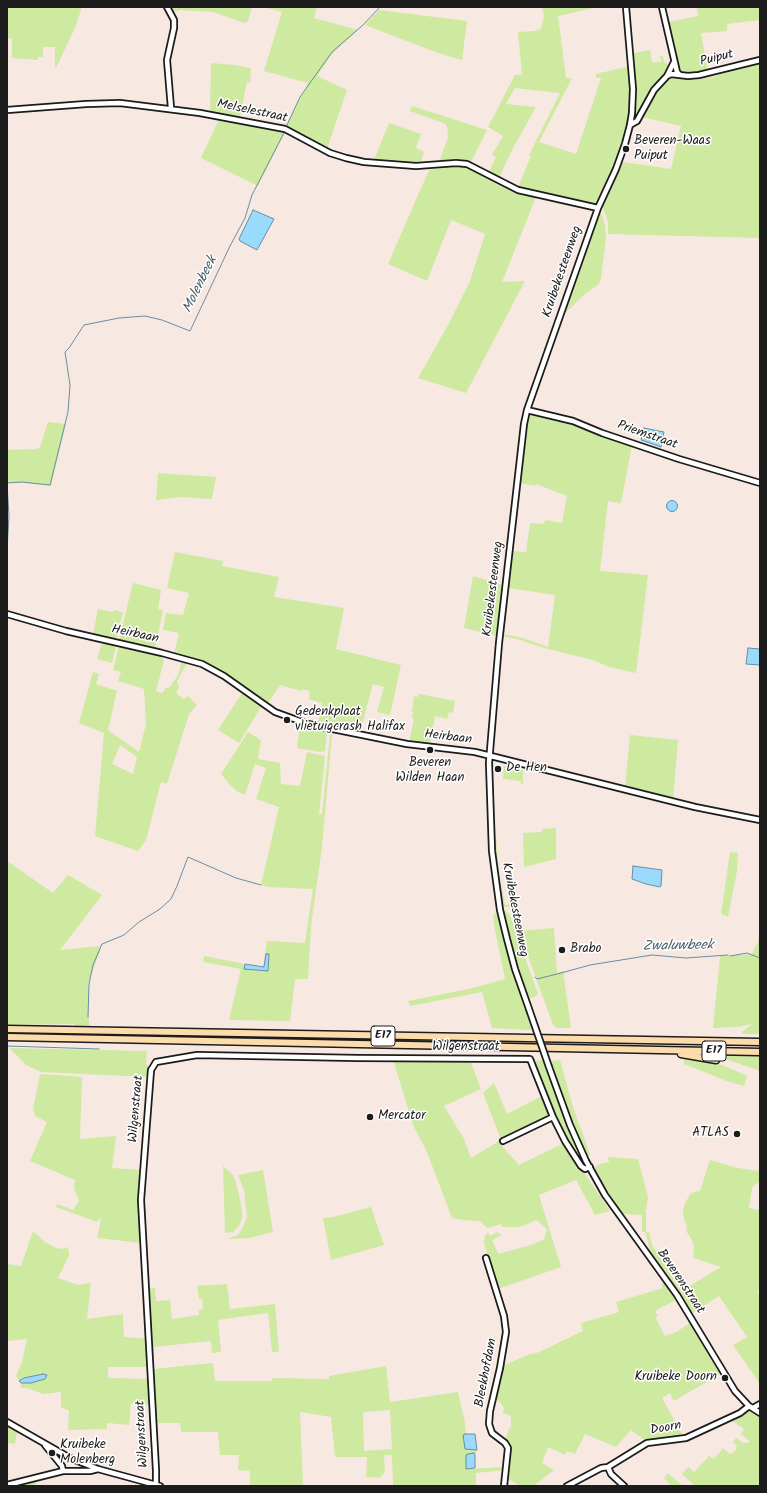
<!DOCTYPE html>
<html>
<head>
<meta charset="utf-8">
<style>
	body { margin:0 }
	#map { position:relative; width:767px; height:1493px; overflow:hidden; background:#f8e8e2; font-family:Kalam,sans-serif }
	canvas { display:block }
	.frame { position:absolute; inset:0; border:8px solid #1c1c1c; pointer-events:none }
</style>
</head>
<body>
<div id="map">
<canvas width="767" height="1493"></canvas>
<div class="frame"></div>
</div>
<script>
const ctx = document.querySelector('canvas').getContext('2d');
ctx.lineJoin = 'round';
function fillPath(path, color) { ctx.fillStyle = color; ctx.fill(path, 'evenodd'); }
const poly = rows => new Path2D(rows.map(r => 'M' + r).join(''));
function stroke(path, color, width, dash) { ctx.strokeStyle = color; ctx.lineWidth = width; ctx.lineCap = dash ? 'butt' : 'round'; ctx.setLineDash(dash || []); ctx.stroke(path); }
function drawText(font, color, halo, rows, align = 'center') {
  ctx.font = font + ' Kalam,sans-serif'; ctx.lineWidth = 3; ctx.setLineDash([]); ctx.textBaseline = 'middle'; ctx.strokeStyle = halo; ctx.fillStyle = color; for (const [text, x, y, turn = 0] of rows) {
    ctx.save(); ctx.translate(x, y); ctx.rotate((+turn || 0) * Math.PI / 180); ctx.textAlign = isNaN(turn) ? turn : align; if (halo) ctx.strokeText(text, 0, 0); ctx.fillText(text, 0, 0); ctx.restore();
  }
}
fillPath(poly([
	[7,7,82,7,75,28,56,68,55,67,55,47,43,47,43,57,38,57,38,60,12,58,12,38,7,38],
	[169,7,252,7,248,21,245,23,213,12,181,10,173,12],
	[263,7,317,7,314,18,358,30,332,54,317,76,347,90,327,149,286,126,308,83,264,71,282,12],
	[542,7,598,7,558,16,566,78,572,78,539,142,576,154,601,78,596,78,596,74,630,66,630,109,624,138,613,167,596,202,593,204,518,187,531,156,529,155,560,93,515,88,506,104,536,107,513,148,499,178,489,172,496,157,492,155,503,136,488,127,515,75,522,75,518,32,534,31,541,29,544,16],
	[697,7,760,7,760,20,727,24,727,31,701,33,708,73,682,73,679,71,668,22,698,16],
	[379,10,467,21,462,60,438,53,365,25],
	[650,50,652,62,661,62,660,56,663,56,664,62,668,64,670,69,637,119,635,120,633,119,636,89,634,53],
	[211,63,235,65,251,68,250,83,247,82,240,117,210,112],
	[760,63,760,238,608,234,608,222,602,205,623,162,671,169,681,126,642,117,657,89,663,82,669,78,677,77,688,79,712,77],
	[412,106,487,130,471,162,454,158,447,161,439,162,449,135,447,134,448,131,446,124,410,111],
	[219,119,273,129,284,134,258,186,201,158],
	[389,123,421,134,416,148,424,152,420,165,374,160],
	[462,165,500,183,536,197,502,282,525,281,466,393,418,378,447,327,470,281,485,234,451,220,427,281,388,264,429,170],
	[600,210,605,225,606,238,601,279,599,284,585,294,563,315],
	[531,414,574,423,632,445,621,503,608,501,600,571,648,575,636,673,609,667,593,660,548,649,525,642,525,641,503,636,503,634,523,638,548,647,555,595,508,588,513,551,526,552,530,523,544,524,545,520,562,523,567,496,536,484,535,486,520,483,529,416],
	[48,422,66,424,51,486,16,482,7,483,7,450,37,449,40,447],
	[158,473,216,477,212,499,182,497,156,500],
	[175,552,223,561,222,566,279,577,274,597,344,608,336,649,401,665,390,715,377,712,384,687,373,684,360,732,318,724,322,703,309,699,310,691,302,689,301,691,280,685,267,705,242,686,212,667,198,661,174,654,179,633,163,630,166,613,183,615,189,593,167,588],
	[473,576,503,585,497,636,464,628],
	[133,583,161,590,158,609,163,610,155,649,120,642,119,640],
	[98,609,113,612,114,610,123,612,116,641,93,635],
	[102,643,116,646,112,663,97,659],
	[119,646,162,656,164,660,156,691,160,693,164,692,165,688,170,687,178,675,182,661,187,663,177,681,179,687,176,693,184,699,188,696,197,705,189,714,167,784,161,782,146,840,138,851,95,836,104,733,79,723,93,672,99,674,96,684,117,691,108,730,139,752,146,724,144,689,118,681,121,672,113,670],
	[120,745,137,757,133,774,112,764],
	[242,693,261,707,239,743,218,730],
	[419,694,455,701,453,713,449,712,447,719,435,716,430,745,409,742,414,719,412,718,413,712,412,712,414,696,418,697],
	[300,725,327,732,325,751,320,752,297,748],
	[248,732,261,740,258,759,280,763,281,784,300,786,307,752,325,756,319,814,322,814,330,734,332,735,322,847,311,926,308,979,295,979,290,1021,229,1020,241,969,203,962,204,956,245,964,244,969,268,971,269,954,266,954,264,967,263,967,267,941,305,943,313,889,269,887,261,885,279,807,256,799,266,768,255,764,245,795,238,792,231,786,221,774],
	[630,735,678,740,673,800,625,787],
	[504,766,523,770,523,784,521,784,521,781,503,779],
	[492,814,494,814,499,873,505,905,510,904,511,907,503,907,501,902,495,856],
	[556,828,556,859,524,867,523,833,542,832,542,829],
	[730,852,738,853,737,871,728,917,721,914],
	[7,861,53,893,68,875,102,895,60,950,100,946,100,951,88,984,89,1026,75,1026,75,1024,7,1025],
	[505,910,510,915,538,994,535,997,532,998,527,997,510,942,503,913],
	[495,913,499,915,507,949,532,1030,492,1028,482,992,410,1006,408,1001,473,988,505,979,494,925,493,916],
	[554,928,557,973,563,971,571,1028,557,1028,553,1025,519,931],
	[760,931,760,1034,743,1034,742,1032,752,1024,737,1027,713,1028,720,956,752,954,758,942],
	[9,1048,147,1051,146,1064,149,1067,150,1072,146,1077,41,1072,26,1065],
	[707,1056,760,1056,760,1071,725,1059],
	[393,1059,470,1060,481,1089,444,1106,464,1139,471,1158,501,1140,483,1093,494,1083,507,1114,542,1096,550,1115,502,1140,501,1145,519,1165,564,1143,610,1211,595,1215,576,1180,539,1195,561,1267,498,1289,484,1243,485,1236,488,1232,490,1236,497,1232,502,1235,492,1240,498,1254,534,1244,544,1239,547,1229,536,1220,528,1224,518,1227,503,1227,501,1224,487,1228,480,1221,463,1220,452,1218,427,1152,413,1125],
	[543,1060,567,1125,585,1166,583,1166,565,1137,533,1063,534,1061],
	[560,1060,573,1107,590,1154,588,1159,566,1108,550,1061],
	[684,1060,716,1063,727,1067,747,1076,744,1086,727,1081,684,1064],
	[43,1074,82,1077,80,1139,116,1136,112,1168,141,1170,140,1204,142,1243,97,1238,101,1219,99,1218,97,1222,56,1207,57,1204,73,1210,79,1201,74,1188,75,1180,30,1161,47,1122,35,1116,33,1109,40,1075],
	[608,1157,638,1159,648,1197,646,1210,646,1232,649,1232,652,1245,681,1291,721,1267,693,1258,694,1248,692,1240,686,1231,687,1226,684,1219,683,1210,685,1203,691,1193,700,1191,710,1160,737,1168,760,1171,760,1182,754,1185,752,1188,749,1208,760,1210,760,1290,757,1292,760,1297,760,1384,733,1345,747,1337,719,1296,691,1314,651,1253,645,1232,642,1232,642,1215,622,1214,593,1168,600,1164,609,1162],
	[223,1166,232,1174,235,1180,239,1195,242,1211,242,1218,239,1226,233,1232,225,1233],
	[263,1170,273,1232,250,1238,227,1239,238,1235,242,1228,247,1218,244,1190,238,1175],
	[371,1207,384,1245,331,1260,323,1218,333,1217],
	[33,1231,45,1242,56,1248,62,1249,67,1247,69,1252,69,1256,58,1278,78,1285,91,1283,87,1319,123,1314,124,1337,148,1339,150,1367,108,1367,108,1378,150,1379,152,1405,131,1403,129,1425,107,1423,107,1429,68,1430,69,1410,61,1408,61,1392,43,1394,27,1388,21,1388,21,1383,31,1383,45,1379,47,1375,43,1374,24,1378,19,1381,16,1376,22,1362,27,1339,7,1341,7,1264,21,1266],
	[664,1283,676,1300,655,1311,658,1316,655,1317,665,1336,676,1332,690,1323,720,1374,674,1401,670,1393,662,1398,683,1436,646,1441,631,1430,616,1447,585,1434,575,1454,567,1451,565,1455,548,1447,542,1463,554,1470,536,1484,537,1486,520,1486,507,1478,510,1450,510,1446,505,1441,509,1428,511,1428,511,1416,503,1413,504,1408,499,1401,494,1399,499,1359,503,1360,502,1366,530,1354,537,1353,583,1331,581,1323,619,1312,616,1302,663,1288,661,1284],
	[227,1284,230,1309,275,1304,279,1352,272,1352,268,1313,218,1320,221,1352,212,1353,211,1341,153,1347,148,1288,155,1288,156,1301,170,1300,172,1319,199,1315,199,1310,203,1309,202,1299,199,1299,197,1286],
	[213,1363,215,1381,272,1381,272,1378,329,1379,329,1376,386,1366,390,1402,458,1392,463,1415,464,1415,466,1434,465,1434,471,1450,477,1450,475,1455,474,1453,468,1454,466,1469,505,1467,504,1470,476,1473,476,1486,393,1486,392,1455,384,1455,385,1472,379,1478,366,1477,367,1457,335,1457,331,1417,300,1412,303,1486,250,1486,250,1471,238,1470,239,1455,220,1455,218,1432,181,1432,180,1423,156,1423,153,1369],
	[390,1410,392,1449,364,1451,363,1412],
	[751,1411,760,1416,760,1486,695,1486,682,1474,688,1467,694,1472,709,1456,714,1459,723,1448,730,1454,735,1451,737,1446,733,1442,736,1438,743,1443,747,1443,750,1441,741,1434,744,1429,731,1420,747,1412],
	[7,1426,17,1432,15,1444,8,1443,7,1447],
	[668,1473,672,1477,683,1486,672,1486,664,1478],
	[35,1480,36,1484,35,1486,19,1486,19,1484]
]), '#cee9a0');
const water = poly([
	[253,210,274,219,257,250,240,241,239,239,253,210],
	[644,428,664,432,661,447,641,440,644,428],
	'666.5 506a5.5 5.5 0 1 1 11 0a5.5 5.5 0 1 1-11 0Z',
	[748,648,760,649,760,665,746,664,748,648],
	[633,866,662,870,661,886,660,887,646,884,632,879,633,866],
	[266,954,269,954,268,971,244,969,245,964,264,967,266,954],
	[43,1374,47,1375,45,1379,31,1383,21,1383,19,1381,24,1378,43,1374],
	[465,1434,475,1434,477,1450,465,1449,463,1435,465,1434],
	[474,1453,475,1455,475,1468,466,1469,466,1455,468,1454,474,1453]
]);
fillPath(water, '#9adafc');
stroke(water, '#688ea2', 1);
stroke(poly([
	[287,125,300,97,332,52,363,25,380,7],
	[7,483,22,482,50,485,68,412,70,385,65,352,69,348,84,325,119,318,145,316,162,320,190,331,230,246,245,218,252,195,285,131],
	[7,550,9,516,7,483],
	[730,956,747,953,760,958],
	[535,977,537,979,561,973,590,965,652,955,686,958,728,955],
	[88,1017,89,984,93,965,102,944,124,935,139,922,160,909,171,899,177,886,188,857,236,878,261,885],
	[7,1046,99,1049]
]), '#688ea2', 1);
const minor = poly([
	[167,7,174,20,174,28,167,60,171,108],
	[662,7,677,72,680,75],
	[667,76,674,62],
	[7,110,86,104,120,103,200,113,285,129,330,153,346,158,364,162,416,166,456,163,467,164,518,190,598,208],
	[630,125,637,121,654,90,667,76,671,74,688,76,699,75,760,60],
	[527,410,573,421,602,433,679,459,760,483],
	[7,614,66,631,162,653,202,664,224,676,275,712,308,724,407,744,475,752,695,807,760,820],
	[529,1009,515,969,507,939,500,910,492,851,489,763,499,643,524,424,527,410,598,208,616,169,625,144,630,125,632,113,633,89,626,7],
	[549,1067,570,1125,586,1161,605,1195,677,1295,735,1391,749,1406,760,1413],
	[503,1141,553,1117],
	[486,1258,504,1316,506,1332,500,1368,490,1411,489,1424,492,1433,505,1443,508,1448,504,1486],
	[753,1408,760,1404],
	[7,1422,70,1458,98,1469,160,1486],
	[45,1445,62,1466,63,1471],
	[608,1467,611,1474,624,1486],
	[7,1485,63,1471,90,1471,98,1469],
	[156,1486,156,1470,141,1200,151,1070,156,1062,197,1055,358,1058,530,1059,553,1117,565,1141,581,1166,585,1169,590,1167],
	[567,1486,601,1468,608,1467,647,1443,686,1438,740,1413,749,1406]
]);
const highway = poly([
	[7,1029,760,1042],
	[7,1037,760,1052],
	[681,1054,716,1060]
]);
stroke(minor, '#1c1c1c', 8);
stroke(highway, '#1c1c1c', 9);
stroke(minor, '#fff', 4.5);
stroke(highway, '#fddcac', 6);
const minorBridge = poly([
	[529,1009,549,1067]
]);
stroke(minorBridge, '#1c1c1c', 8, []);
stroke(minorBridge, '#fff', 4.5);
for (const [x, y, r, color] of [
	[626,149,4,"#1c1c1c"],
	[287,720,4,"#1c1c1c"],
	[430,750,4,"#1c1c1c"],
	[498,769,4,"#1c1c1c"],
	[562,950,4,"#1c1c1c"],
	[370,1117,4,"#1c1c1c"],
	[737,1134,4,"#1c1c1c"],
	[725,1378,4,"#1c1c1c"],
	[52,1453,4,"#1c1c1c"]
]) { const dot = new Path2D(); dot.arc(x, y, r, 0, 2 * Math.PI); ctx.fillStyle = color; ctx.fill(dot); stroke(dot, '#fff', 1.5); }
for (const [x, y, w] of [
	[383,1036,24],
	[714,1051,24]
]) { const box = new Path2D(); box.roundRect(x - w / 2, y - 10, w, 20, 3); ctx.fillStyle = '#fff'; ctx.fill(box); stroke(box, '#1c1c1c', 1); }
drawText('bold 12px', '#1c1c1c', null, [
	["E17",383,1036],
	["E17",714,1051]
]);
drawText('13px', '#1c1c1c', '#fff', [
	["Puiput",717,59,-14],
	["Melselestraat",252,112,12],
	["Kruibekesteenweg",563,272,-71],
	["Priemstraat",647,436,19],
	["Kruibekesteenweg",494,589,-83],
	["Heirbaan",135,635,12],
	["Heirbaan",448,738,7],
	["Kruibekesteenweg",514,910,79],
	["Wilgenstraat",466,1048],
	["Wilgenstraat",137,1109,-85],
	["Beverenstraat",680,1282,56],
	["Bleekhofdam",487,1373,-79],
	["Doorn",666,1429,-10],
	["Wilgenstraat",143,1434,-93]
]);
drawText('13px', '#1c1c1c', '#fff', [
	["Beveren-Waas",634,142],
	["Puiput",634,157],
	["Gedenkplaat",295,713],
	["vlietuigcrash Halifax",295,728],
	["Beveren",430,764,"center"],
	["Wilden Haan",430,779,"center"],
	["De Hen",506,769],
	["Brabo",570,950],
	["Mercator",378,1117],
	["ATLAS",729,1134,"right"],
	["Kruibeke Doorn",717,1378,"right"],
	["Kruibeke",60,1446],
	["Molenberg",60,1461]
], 'left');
drawText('italic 14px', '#485e6a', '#fff', [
	["Molenbeek",201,285,-64],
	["Zwaluwbeek",678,947,-1]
]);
</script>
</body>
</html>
